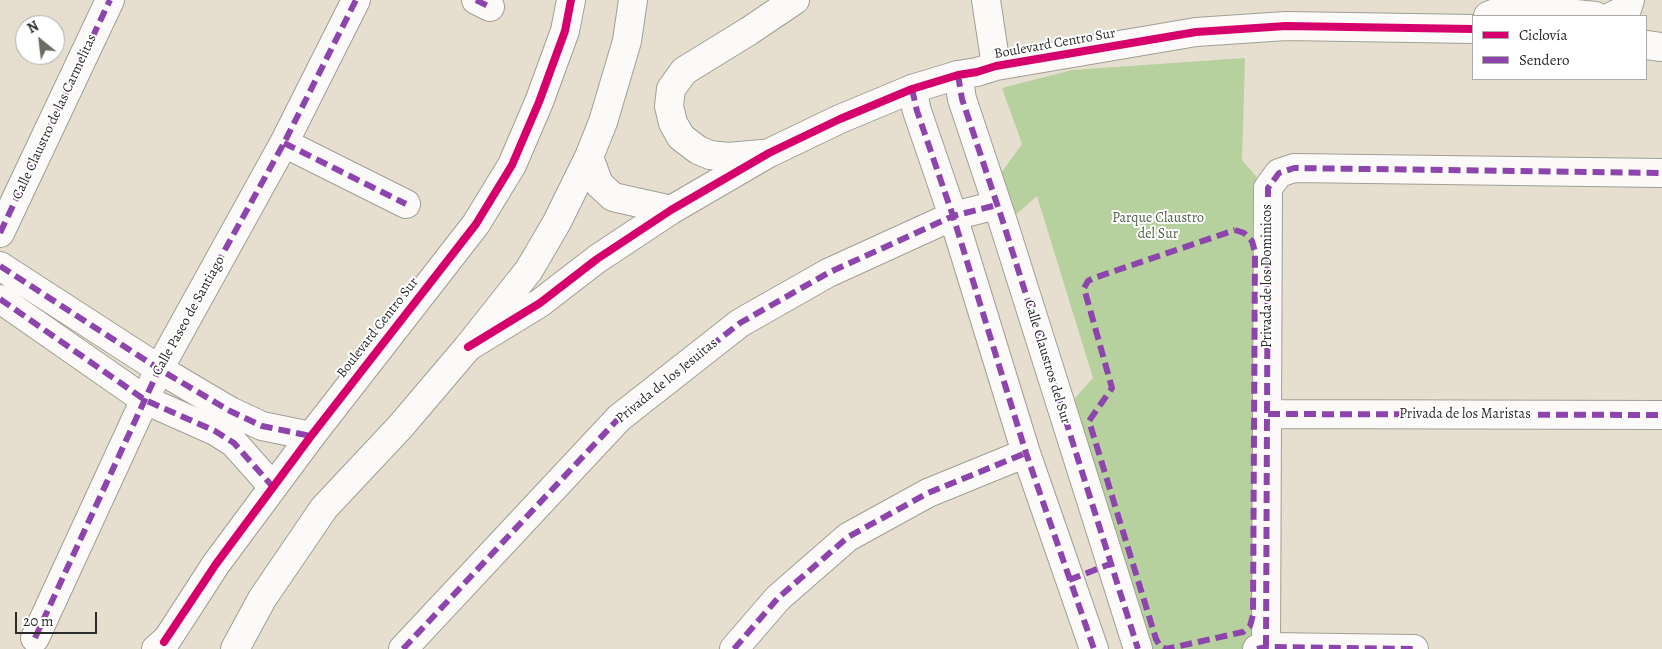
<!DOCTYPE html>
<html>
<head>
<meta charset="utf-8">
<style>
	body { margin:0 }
	#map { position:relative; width:1662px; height:649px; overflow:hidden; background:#e6dfcf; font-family:Alegreya,serif }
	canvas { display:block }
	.legend { position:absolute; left:1472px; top:15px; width:175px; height:65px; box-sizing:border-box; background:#fff; border:1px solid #aaa; margin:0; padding:6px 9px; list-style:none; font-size:15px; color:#2b2b2b }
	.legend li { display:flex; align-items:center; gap:10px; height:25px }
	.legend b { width:25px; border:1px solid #aaa }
	.north { position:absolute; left:15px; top:15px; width:50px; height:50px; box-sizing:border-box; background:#fff; border:1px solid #aaa; border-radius:50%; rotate:331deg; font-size:14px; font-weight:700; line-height:20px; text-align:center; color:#2b2b2b }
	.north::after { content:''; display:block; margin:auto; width:18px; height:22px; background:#6c6a64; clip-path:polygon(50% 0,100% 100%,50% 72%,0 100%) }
	.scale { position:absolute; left:15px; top:612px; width:82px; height:22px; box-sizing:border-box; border:2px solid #2b2b2b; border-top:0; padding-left:6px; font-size:15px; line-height:18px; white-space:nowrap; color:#2b2b2b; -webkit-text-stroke:4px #fff; paint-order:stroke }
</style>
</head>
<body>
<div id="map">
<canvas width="1662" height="649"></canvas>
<ul class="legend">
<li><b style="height:6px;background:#d6006c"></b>Ciclovía</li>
<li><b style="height:6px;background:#8e44ad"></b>Sendero</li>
</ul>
<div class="north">N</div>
<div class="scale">20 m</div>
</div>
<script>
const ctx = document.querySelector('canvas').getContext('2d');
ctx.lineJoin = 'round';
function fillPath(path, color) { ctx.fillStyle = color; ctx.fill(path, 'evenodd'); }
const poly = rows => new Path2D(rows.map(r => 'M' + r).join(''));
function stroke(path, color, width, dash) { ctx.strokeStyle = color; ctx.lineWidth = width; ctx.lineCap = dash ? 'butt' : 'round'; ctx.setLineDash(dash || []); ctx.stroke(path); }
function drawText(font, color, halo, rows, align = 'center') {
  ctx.font = font + ' Alegreya,serif'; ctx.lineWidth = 4; ctx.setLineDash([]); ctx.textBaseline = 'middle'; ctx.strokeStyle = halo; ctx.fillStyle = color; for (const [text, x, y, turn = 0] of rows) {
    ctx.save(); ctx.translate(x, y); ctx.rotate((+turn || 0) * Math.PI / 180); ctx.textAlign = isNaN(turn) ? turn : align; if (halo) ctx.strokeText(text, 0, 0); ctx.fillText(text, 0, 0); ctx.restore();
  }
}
fillPath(poly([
	[1245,58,1242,160,1266,188,1257,649,1138,649,1063,412,1093,378,1037,196,1004,225,991,187,1022,144,1002,88,1072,70]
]), '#b6d09e');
const minor = poly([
	[476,0,490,7],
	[958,75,962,99,1004,225,1138,649],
	[912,89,917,111,953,216,1026,453,1094,649],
	[284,143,406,204],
	[0,233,110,0],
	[0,266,159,369,230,411,262,426,311,436],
	[0,299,145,400,215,431,234,443,273,487],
	[1268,414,1662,415],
	[35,638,159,369,284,143,356,0],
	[1266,647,1268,188,1279,173,1294,168,1662,173],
	[403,649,619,418,740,323,828,273,953,216,997,205],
	[734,649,778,598,848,537,928,493,1026,453],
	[1257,649,1266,647,1414,649]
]);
const tertiary = poly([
	[986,0,996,66],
	[1488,16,1505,9,1528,9,1595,16],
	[1612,16,1627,9,1630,0],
	[1646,45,1662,47],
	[762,154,728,157,710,155,698,150,681,137,673,123,669,106,671,89,684,71,749,31,795,0],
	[589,157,599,184,613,197,671,210],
	[468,347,540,303,597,259,671,210,769,153,840,119,912,89,958,75,977,72,996,66,1196,32,1286,26,1473,29],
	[161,649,216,564,311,436,476,224,512,165,539,102,565,31,571,0],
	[235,649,262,599,324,508,400,427,468,347,529,270,557,222,589,157,603,122,627,41,633,0]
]);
const secondary = poly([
	[156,649,164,642]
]);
stroke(minor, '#a29e95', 30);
stroke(tertiary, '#a29e95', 30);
stroke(secondary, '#a29e95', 30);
stroke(minor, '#fbfaf8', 28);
stroke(tertiary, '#fbfaf8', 28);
stroke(secondary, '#fbfaf8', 28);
stroke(poly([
	[476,0,490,7],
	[958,75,962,99,1004,225,1138,649],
	[912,89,917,111,953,216,1026,453,1094,649],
	[284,143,406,204],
	[1235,230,1244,233,1252,241,1255,252,1253,615,1250,626,1243,632,1166,649,1160,646,1156,639,1089,421,1112,388,1084,288,1088,281,1094,278,1235,230],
	[0,233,110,0],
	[0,266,159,369,230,411,262,426,311,436],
	[0,299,145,400,215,431,234,443,273,487],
	[1268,414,1662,415],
	[1069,580,1110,564],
	[35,638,159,369,284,143,356,0],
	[1266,647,1268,188,1279,173,1294,168,1662,173],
	[403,649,619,418,740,323,828,273,953,216,997,205],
	[734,649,778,598,848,537,928,493,1026,453],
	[1257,649,1266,647,1414,649]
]), '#8e44ad', 6, [12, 6]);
stroke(poly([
	[468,347,540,303,597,259,671,210,769,153,840,119,912,89,958,75,977,72,996,66,1196,32,1286,26,1473,29],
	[164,642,216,564,311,436,476,224,512,165,539,102,565,31,571,0]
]), '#d6006c', 8);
drawText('14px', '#2b2b2b', '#fff', [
	["Boulevard Centro Sur",1055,44,-10],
	["Calle Claustro de las Carmelitas",55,117,-65],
	["Privada de los Dominicos",1268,276,-90],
	["Calle Paseo de Santiago",189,316,-61],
	["Boulevard Centro Sur",378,328,-52],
	["Calle Claustros del Sur",1047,362,73],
	["Privada de los Jesuitas",667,381,-39],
	["Privada de los Maristas",1465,415]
]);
drawText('14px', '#4e6145', '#fff', [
	["Parque Claustro",1158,219],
	["del Sur",1158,235]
]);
</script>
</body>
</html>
